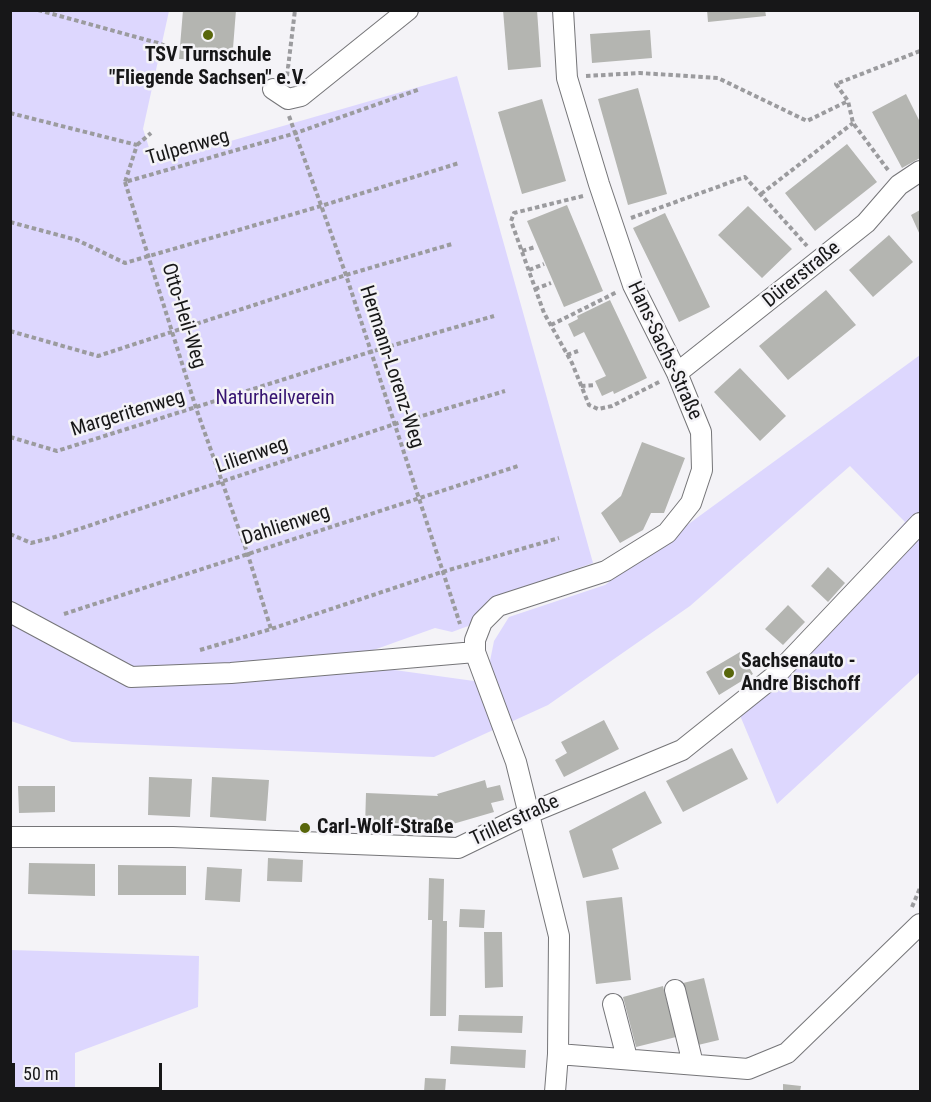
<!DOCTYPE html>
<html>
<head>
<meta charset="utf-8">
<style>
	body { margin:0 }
	#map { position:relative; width:931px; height:1102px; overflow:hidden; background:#f4f3f7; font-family:"Roboto Condensed",sans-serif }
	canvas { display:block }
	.frame { position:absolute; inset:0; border:12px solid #171718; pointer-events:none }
	.scale { position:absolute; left:12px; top:1063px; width:150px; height:27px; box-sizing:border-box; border:3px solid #171718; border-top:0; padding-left:8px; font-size:18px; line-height:21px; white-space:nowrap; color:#171718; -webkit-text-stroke:4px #f4f3f7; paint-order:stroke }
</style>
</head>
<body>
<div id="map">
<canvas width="931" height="1102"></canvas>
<div class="frame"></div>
<div class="scale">50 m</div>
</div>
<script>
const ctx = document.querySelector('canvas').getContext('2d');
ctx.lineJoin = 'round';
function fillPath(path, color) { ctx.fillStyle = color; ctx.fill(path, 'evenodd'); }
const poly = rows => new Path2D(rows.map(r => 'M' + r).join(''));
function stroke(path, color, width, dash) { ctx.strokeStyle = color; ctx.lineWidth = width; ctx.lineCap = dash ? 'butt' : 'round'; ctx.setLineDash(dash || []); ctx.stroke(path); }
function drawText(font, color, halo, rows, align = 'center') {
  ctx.font = font + ' "Roboto Condensed",sans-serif'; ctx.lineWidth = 5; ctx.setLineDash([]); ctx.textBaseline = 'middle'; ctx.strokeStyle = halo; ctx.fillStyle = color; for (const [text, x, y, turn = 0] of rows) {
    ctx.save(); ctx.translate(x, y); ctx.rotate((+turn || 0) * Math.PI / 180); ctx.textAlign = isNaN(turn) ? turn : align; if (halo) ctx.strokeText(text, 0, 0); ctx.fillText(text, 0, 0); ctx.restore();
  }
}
fillPath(poly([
	[10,11,169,11,143,129,154,163,457,76,593,563,488,600,471,625,452,632,435,628,368,652,135,672,11,604],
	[920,355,920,672,777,804,734,701,783,658,905,522,850,466,690,606,548,705,434,757,72,742,11,721,11,621,122,681,380,668,474,681,488,671,494,641,509,617,605,585],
	[11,950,199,956,198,1007,75,1053,75,1091,11,1091]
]), '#ddd7fe');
fillPath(poly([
	[183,10,236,10,232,61,179,59],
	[503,10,537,10,541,67,508,70],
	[707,10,765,10,766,16,708,22],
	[650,30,652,58,592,63,590,34],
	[638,88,667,194,628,205,598,99],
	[906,94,920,122,920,158,902,168,872,112],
	[542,99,566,181,522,194,498,112],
	[847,144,877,182,815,231,785,193],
	[567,205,603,291,564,307,527,221],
	[748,206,792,249,762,278,718,235],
	[920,210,920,235,911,215],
	[665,213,710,307,679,322,633,228],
	[889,235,913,262,873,297,849,270],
	[826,290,856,325,788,380,759,346],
	[610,300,647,378,614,394,613,391,602,396,595,381,606,376,584,332,574,337,568,324,578,319,577,316],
	[740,368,786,416,760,441,714,392],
	[642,442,685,458,664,513,651,513,643,530,620,543,601,513,621,496],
	[828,567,845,583,828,602,811,586],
	[788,605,805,622,783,645,765,629],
	[740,652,753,674,719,695,706,672],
	[604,720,619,749,564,777,555,760,567,753,561,742],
	[732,748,748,779,683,812,666,781],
	[149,777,192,779,190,817,148,815],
	[212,777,269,780,266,821,210,817],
	[485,780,487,788,500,785,504,800,491,803,494,812,446,826,447,830,365,827,366,793,438,796,437,794],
	[18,786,55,786,55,812,19,813],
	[645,791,662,823,612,849,619,869,583,878,569,831],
	[268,858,303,860,302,882,267,881],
	[29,863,95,864,95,896,28,894],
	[118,865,186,866,186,895,118,895],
	[207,867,242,869,240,902,205,900],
	[429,878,444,879,443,921,447,921,446,1016,430,1016,432,920,428,920],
	[622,897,631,980,596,984,586,901],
	[460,909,485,910,484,928,459,927],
	[484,932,502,932,503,987,485,988],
	[704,978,719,1040,698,1045,683,983],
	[663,986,676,1037,636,1047,623,997],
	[459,1015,523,1016,522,1033,458,1031],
	[451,1046,526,1050,525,1068,450,1064],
	[425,1078,446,1079,445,1092,424,1092],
	[783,1084,801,1086,800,1092,783,1092]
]), '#b4b5b1');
const minor = poly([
	[273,89,288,99,301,96,408,10],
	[677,373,866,223,899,185,920,171],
	[10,612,131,677,231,673,475,652],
	[10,837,173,837,458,848,530,813,682,750,777,674,920,523],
	[675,990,693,1064],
	[613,1004,627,1058],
	[558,1054,748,1069,787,1053,920,924],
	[555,1092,558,1054,559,936,516,762,475,652,475,640,482,622,498,606,606,571,667,533,691,503,702,470,701,432,677,373,633,285,599,184,567,78,563,10]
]);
stroke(minor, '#757578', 22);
stroke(poly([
	[38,10,158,43,170,48,174,61],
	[287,76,295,10],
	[586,76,640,73,718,78,807,121,848,101],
	[10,113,137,145,125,182,296,133,420,89],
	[289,116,346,275,460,624],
	[137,145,151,133],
	[888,170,853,123,848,101,836,84,920,51],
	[125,182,196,408,248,555,271,629],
	[761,194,853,123],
	[583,196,514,213,511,221,544,313,572,363,589,405,598,409,612,406,661,381],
	[631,218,745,177,807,246],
	[10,222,77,240,125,263,321,206,459,163],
	[522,251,535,247],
	[529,270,544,264],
	[535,289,551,283],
	[551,325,617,292],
	[10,331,98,356,346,275,452,244],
	[567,355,578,351],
	[581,386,595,385],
	[10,437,57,451,370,352,494,316],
	[10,534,31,543,55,537,395,424,505,391],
	[64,614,518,466],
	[200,650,271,629,442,572,559,538],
	[912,907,920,888]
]), '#9b9b9e', 4, [4.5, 3]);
stroke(minor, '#fff', 20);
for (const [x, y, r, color] of [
	[208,35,6,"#58660b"],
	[729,673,6,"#58660b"],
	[305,828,6,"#58660b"]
]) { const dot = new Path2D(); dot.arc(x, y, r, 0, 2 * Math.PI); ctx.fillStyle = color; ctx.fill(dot); stroke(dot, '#f4f3f7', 2); }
drawText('bold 20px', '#171718', '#f4f3f7', [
	["TSV Turnschule",208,56,"center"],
	["\"Fliegende Sachsen\" e.V.",208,79,"center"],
	["Sachsenauto -",741,662],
	["Andre Bischoff",741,685],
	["Carl-Wolf-Straße",317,828]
], 'left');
drawText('20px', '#171718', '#f4f3f7', [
	["Tulpenweg",188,148,-16],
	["Dürerstraße",802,275,-39],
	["Otto-Heil-Weg",183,316,73],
	["Hans-Sachs-Straße",664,351,65],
	["Hermann-Lorenz-Weg",391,367,72],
	["Margeritenweg",128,414,-17],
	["Lilienweg",252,456,-19],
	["Dahlienweg",286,526,-18],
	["Trillerstraße",515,821,-25]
]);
drawText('20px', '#371471', '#f4f3f7', [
	["Naturheilverein",275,399]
]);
</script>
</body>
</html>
